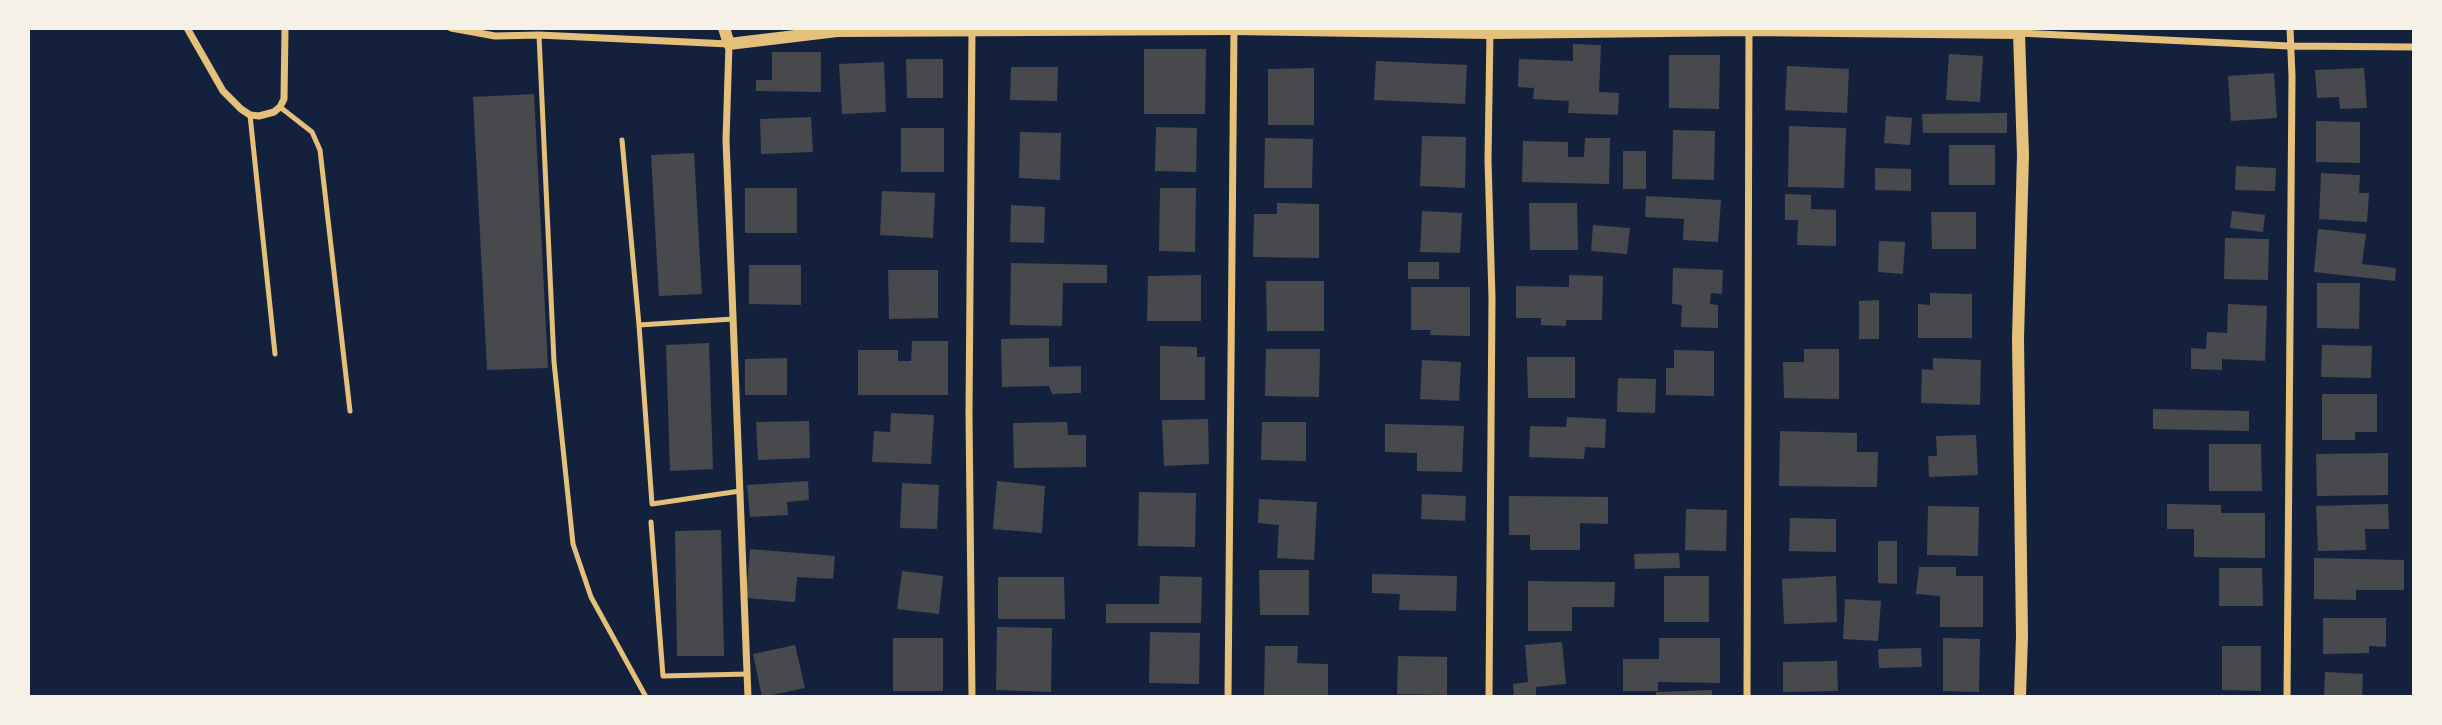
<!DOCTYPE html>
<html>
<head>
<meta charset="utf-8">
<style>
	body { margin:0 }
	#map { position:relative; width:2442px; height:725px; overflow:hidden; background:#14213d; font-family:"Alegreya Sans",sans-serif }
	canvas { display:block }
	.frame { position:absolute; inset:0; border:30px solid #f6f1e7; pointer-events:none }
</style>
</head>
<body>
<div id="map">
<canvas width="2442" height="725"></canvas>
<div class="frame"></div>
</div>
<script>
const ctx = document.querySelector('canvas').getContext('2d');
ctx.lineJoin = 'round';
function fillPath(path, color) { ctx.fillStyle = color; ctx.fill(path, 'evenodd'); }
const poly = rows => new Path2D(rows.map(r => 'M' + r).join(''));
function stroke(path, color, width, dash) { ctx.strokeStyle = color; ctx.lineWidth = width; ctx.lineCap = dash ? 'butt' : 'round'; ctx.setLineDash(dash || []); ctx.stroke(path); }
fillPath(poly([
	[1573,44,1601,45,1599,92,1619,93,1618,115,1568,113,1569,101,1533,99,1534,88,1518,87,1519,59,1573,61],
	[1144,49,1206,49,1205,114,1144,114],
	[772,52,821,52,821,92,756,91,756,80,772,80],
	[1949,54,1983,56,1980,102,1946,100],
	[1669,55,1720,55,1719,109,1669,108],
	[906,59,943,59,943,98,907,98],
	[1376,61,1467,65,1465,104,1374,100],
	[884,62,886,112,842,114,839,64],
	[1787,66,1849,69,1847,113,1785,110],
	[1011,67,1058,67,1057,101,1010,100],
	[1314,68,1314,125,1268,125,1268,69],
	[2364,68,2367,108,2340,109,2339,97,2317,98,2315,70],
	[2274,73,2277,118,2231,121,2228,76],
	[534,94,548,368,487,370,473,97],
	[2007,113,2007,133,1923,133,1922,114],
	[1886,116,1912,118,1910,145,1884,143],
	[811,117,813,152,761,154,760,119],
	[2316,121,2360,122,2360,163,2316,162],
	[1789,126,1846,128,1844,188,1788,187],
	[1156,127,1197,128,1196,172,1155,171],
	[901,128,944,128,944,172,901,172],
	[1673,130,1715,131,1714,180,1672,179],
	[1020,132,1061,133,1060,180,1019,178],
	[1422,136,1466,137,1465,188,1420,186],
	[1265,138,1313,139,1312,188,1264,188],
	[1585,138,1610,138,1609,184,1522,182,1523,141,1568,142,1568,157,1584,157],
	[1949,145,1995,145,1995,185,1949,185],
	[1623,151,1646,151,1646,189,1623,189],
	[694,153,702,294,659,296,651,155],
	[2236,166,2276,168,2275,191,2235,190],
	[1875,168,1911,169,1911,191,1875,190],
	[2321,173,2360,175,2359,193,2369,193,2367,222,2319,219],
	[745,188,797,188,797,233,745,233],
	[1160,188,1196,188,1195,252,1159,251],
	[882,191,935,193,933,238,880,235],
	[1785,194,1811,195,1811,209,1836,210,1836,246,1797,245,1798,220,1785,220],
	[1646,196,1721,200,1718,242,1683,240,1684,219,1645,217],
	[1277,203,1319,204,1319,258,1253,257,1254,214,1277,214],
	[1529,203,1577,203,1578,250,1530,250],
	[1011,205,1045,207,1044,243,1010,242],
	[1422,211,1462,213,1460,253,1420,252],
	[2232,211,2265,215,2263,232,2230,228],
	[1931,212,1976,212,1976,249,1932,249],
	[1593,225,1630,228,1627,254,1591,251],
	[2318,229,2366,234,2362,264,2396,268,2395,281,2314,272],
	[2225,238,2269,239,2268,280,2224,279],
	[1879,241,1905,242,1903,274,1878,272],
	[1408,262,1439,262,1439,279,1408,279],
	[1011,263,1107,265,1107,283,1063,283,1062,326,1010,325],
	[749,265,801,265,801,305,749,304],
	[1673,268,1723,270,1722,294,1711,293,1710,304,1718,305,1718,328,1681,327,1682,305,1672,304],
	[888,270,938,270,938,318,889,319],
	[1201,275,1201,321,1147,321,1148,276],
	[1569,275,1603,276,1602,320,1566,320,1566,326,1541,325,1541,318,1516,318,1516,286,1569,287],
	[1266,281,1324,281,1324,331,1267,331],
	[2317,283,2360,283,2359,329,2317,328],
	[1411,287,1470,287,1470,336,1430,335,1431,330,1411,330],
	[1930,293,1972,294,1972,338,1918,338,1918,304,1930,305],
	[1879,300,1879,339,1859,339,1859,301],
	[2228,304,2267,306,2265,361,2222,359,2222,370,2191,369,2191,348,2206,349,2207,332,2227,333],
	[1049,338,1049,367,1081,366,1081,393,1052,394,1049,386,1002,387,1001,339],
	[912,341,948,341,948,395,858,395,858,350,898,350,898,361,911,361],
	[709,343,713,469,670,471,666,345],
	[2322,345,2372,346,2371,378,2321,377],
	[1160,346,1197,347,1197,357,1205,357,1205,400,1160,400],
	[1266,349,1320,349,1319,397,1265,396],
	[1804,349,1839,349,1839,399,1784,398,1783,362,1804,362],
	[1674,350,1714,351,1714,396,1666,395,1666,368,1674,368],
	[1527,357,1575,357,1575,398,1528,398],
	[787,358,787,395,745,395,745,359],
	[1933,358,1981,360,1980,405,1921,403,1922,369,1933,370],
	[1422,360,1461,362,1459,401,1420,399],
	[1618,378,1656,379,1655,413,1617,412],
	[2322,394,2377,394,2377,432,2355,432,2355,440,2322,440],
	[2153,409,2249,411,2249,431,2153,429],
	[891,413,934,415,931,464,872,462,874,431,890,432],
	[1567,417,1606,419,1605,448,1585,447,1584,459,1529,457,1530,426,1566,427],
	[1208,419,1209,464,1164,466,1162,420],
	[809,421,810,458,758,460,756,422],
	[1067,422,1068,435,1086,435,1086,467,1014,468,1013,423],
	[1262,422,1306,422,1306,461,1261,460],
	[1385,424,1464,426,1462,472,1417,471,1417,453,1385,452],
	[1780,431,1857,433,1857,452,1878,452,1877,487,1779,486],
	[1976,435,1978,475,1929,477,1928,456,1937,456,1936,436],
	[2209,444,2261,444,2262,491,2209,491],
	[2388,453,2388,495,2317,496,2316,454],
	[808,481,809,500,787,502,788,515,750,517,747,485],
	[997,481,1045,486,1042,533,993,529],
	[902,483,939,485,937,529,900,528],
	[1139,492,1196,493,1195,547,1138,546],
	[1422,494,1466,496,1465,521,1421,519],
	[1509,496,1608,497,1608,524,1580,523,1580,550,1530,550,1530,535,1509,535],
	[1259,499,1317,502,1314,560,1277,558,1279,525,1258,523],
	[2167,504,2221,505,2221,513,2265,513,2265,558,2194,557,2194,529,2167,529],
	[2388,504,2389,529,2365,529,2366,550,2318,551,2316,506],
	[1928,506,1979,507,1978,556,1927,555],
	[1686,509,1727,510,1726,551,1685,550],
	[1790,518,1836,519,1836,552,1789,551],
	[721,530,724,656,677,656,675,531],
	[1878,541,1897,541,1897,584,1878,583],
	[750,549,835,556,833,579,797,577,795,602,746,598],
	[1679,553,1680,568,1635,569,1634,554],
	[2314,558,2404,560,2404,590,2356,590,2356,600,2314,599],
	[1919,567,1956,567,1956,576,1983,576,1983,627,1940,627,1940,596,1916,594],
	[2219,568,2262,568,2263,606,2219,606],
	[1259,570,1309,570,1309,615,1260,615],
	[902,571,943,576,939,614,897,609],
	[1372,574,1457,576,1456,611,1399,610,1400,594,1372,593],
	[1160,576,1202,577,1201,623,1106,623,1106,604,1159,604],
	[1664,576,1709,576,1709,622,1664,622],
	[1836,576,1837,622,1784,624,1782,579],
	[998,577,1064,577,1065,619,998,619],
	[1528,581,1615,582,1614,607,1572,607,1572,631,1528,631],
	[1845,599,1881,601,1878,641,1843,639],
	[2323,618,2386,618,2386,647,2369,646,2369,653,2323,654],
	[997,627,1052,628,1051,692,996,690],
	[1150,632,1200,633,1199,684,1149,683],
	[893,638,943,638,943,691,893,691],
	[1659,638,1720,638,1720,683,1658,682,1658,691,1623,691,1623,659,1659,659],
	[1943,638,1980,639,1979,692,1943,691],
	[1562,642,1566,684,1536,687,1536,697,1514,697,1513,684,1528,682,1525,645],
	[795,645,805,688,762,697,753,654],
	[1265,646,1298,646,1297,663,1328,664,1328,697,1264,697],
	[2222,646,2261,646,2261,691,2222,690],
	[1921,648,1922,667,1879,668,1878,649],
	[1398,656,1447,657,1447,695,1397,694],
	[1837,661,1838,691,1783,692,1783,662],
	[2325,672,2363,674,2362,697,2324,697],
	[1712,690,1712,697,1656,697,1656,692]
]), '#48494c');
stroke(poly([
	[539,35,554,362,573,544,591,597,646,697],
	[280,107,312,132,320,150,350,411],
	[250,115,275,354],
	[622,140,639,325,733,319],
	[639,325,652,504,740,491],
	[651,522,663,676,748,674]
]), '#e5c07b', 5);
stroke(poly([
	[187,28,223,91,241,109,250,115,259,116,274,112,280,107,284,99,285,28],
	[451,28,495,36,539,35,729,44,726,140,748,697],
	[2019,30,2019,33,2289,46,2414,47],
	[972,697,969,414,972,29],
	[1228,697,1234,28],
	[1489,697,1492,298,1488,160,1490,32],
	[1747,697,1749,29],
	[2287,697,2292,76,2290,28]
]), '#e5c07b', 7);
stroke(poly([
	[724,28,729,44,837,31,1234,29,1490,33,1749,30,2019,33,2023,155,2018,338,2022,636,2020,697]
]), '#e5c07b', 12);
</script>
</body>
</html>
